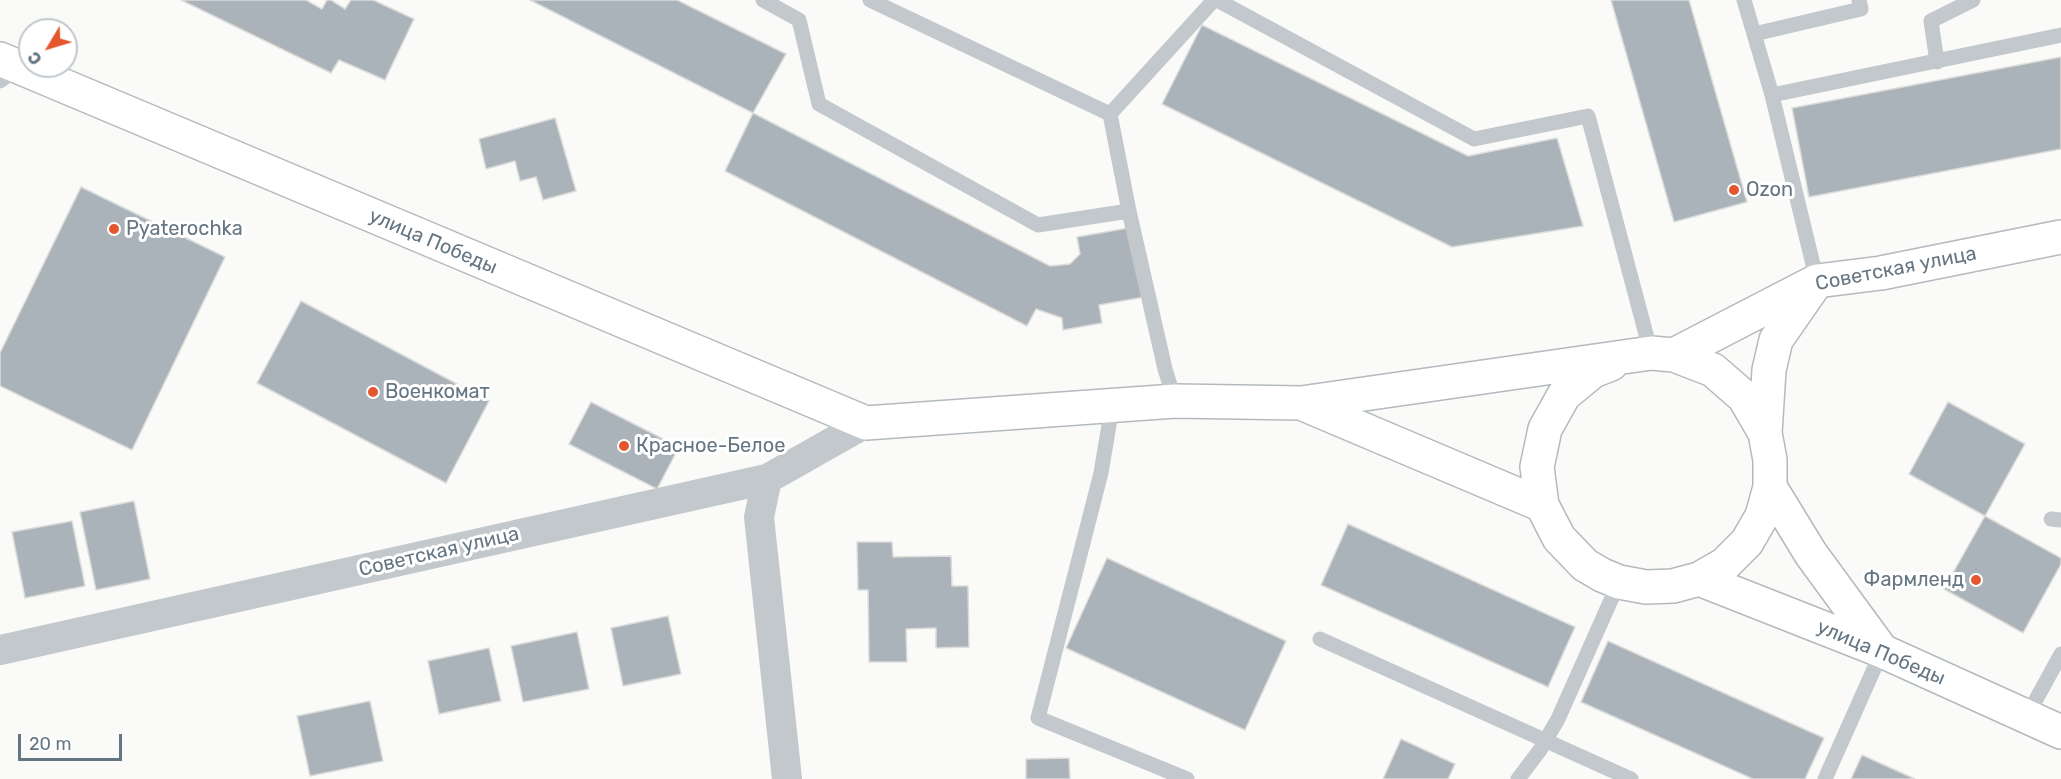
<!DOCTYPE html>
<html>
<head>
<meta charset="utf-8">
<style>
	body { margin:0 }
	#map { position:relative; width:2061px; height:779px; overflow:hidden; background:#fafaf8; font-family:Rubik,sans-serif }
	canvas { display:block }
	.north { position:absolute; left:18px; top:18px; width:60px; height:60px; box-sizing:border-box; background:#fff; border:2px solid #c1c8cd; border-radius:50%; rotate:232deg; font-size:16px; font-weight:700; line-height:24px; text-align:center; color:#657683 }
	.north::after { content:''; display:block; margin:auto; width:21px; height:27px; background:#e4572e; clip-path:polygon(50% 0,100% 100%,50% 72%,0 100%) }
	.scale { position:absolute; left:18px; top:734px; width:104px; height:27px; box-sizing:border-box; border:3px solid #657683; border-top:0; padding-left:8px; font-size:18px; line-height:21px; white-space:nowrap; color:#657683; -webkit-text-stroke:4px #fff; paint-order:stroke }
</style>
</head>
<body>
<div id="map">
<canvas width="2061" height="779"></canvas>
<div class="north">С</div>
<div class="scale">20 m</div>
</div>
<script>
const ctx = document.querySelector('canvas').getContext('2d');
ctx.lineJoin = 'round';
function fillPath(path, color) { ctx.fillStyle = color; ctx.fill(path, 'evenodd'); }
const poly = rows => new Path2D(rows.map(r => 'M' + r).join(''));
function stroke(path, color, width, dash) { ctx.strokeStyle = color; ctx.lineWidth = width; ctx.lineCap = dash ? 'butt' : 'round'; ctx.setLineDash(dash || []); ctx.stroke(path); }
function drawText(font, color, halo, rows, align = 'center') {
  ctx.font = font + ' Rubik,sans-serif'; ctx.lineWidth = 6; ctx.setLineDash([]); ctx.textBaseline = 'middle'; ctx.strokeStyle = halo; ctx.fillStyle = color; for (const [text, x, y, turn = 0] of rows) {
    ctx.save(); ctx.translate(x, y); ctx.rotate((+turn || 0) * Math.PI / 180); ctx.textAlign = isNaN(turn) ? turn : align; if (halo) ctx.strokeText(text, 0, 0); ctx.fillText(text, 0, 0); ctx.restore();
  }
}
const building = poly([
	[181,0,306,0,322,9,327,0,331,0,345,9,351,0,373,0,414,19,385,80,339,60,331,73,181,0],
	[530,0,677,0,786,54,753,113,530,0],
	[1611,0,1689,0,1747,202,1674,222,1611,0],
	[1202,25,1468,156,1557,138,1583,226,1452,247,1162,104,1202,25],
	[2061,57,2061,149,1809,197,1792,108,2061,57],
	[753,113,1050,266,1070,264,1080,254,1077,237,1134,227,1150,296,1099,305,1102,323,1063,330,1062,318,1036,309,1027,326,725,171,753,113],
	[555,118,576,191,543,200,536,177,520,181,515,161,486,169,479,139,555,118],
	[81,187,225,257,132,450,0,386,0,353,81,187],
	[301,301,489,401,446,483,257,383,301,301],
	[591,402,679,447,657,489,569,444,591,402],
	[1948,402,2025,444,1985,516,1909,474,1948,402],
	[134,501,150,579,96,590,80,512,134,501],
	[1985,516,2061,558,2061,564,2023,633,1944,589,1985,516],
	[72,521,85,586,25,598,12,532,72,521],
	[1348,524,1575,627,1548,687,1321,585,1348,524],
	[857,542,892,542,893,557,951,556,952,586,968,586,969,647,936,648,936,628,906,629,907,662,869,662,868,590,858,590,857,542],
	[1107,558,1286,641,1245,730,1066,648,1107,558],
	[668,616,681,674,623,686,611,628,668,616],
	[577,632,589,689,523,702,511,646,577,632],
	[1608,641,1824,738,1805,779,1753,779,1581,702,1608,641],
	[489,648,501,701,439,714,428,661,489,648],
	[370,701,383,761,310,776,297,716,370,701],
	[1401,739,1455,764,1448,779,1383,779,1401,739],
	[1862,755,1915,779,1851,779,1862,755],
	[1069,758,1070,779,1026,779,1026,759,1069,758]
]);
fillPath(building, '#aab3b9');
stroke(building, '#dcdcda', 1.5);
const secondary = poly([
	[0,59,866,423,1175,401,1301,403,1651,353,1674,355,1713,370,1744,397,1765,433],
	[1674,355,1817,281,1881,273,2061,237],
	[1611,364,1593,371,1564,395,1545,429,1537,467,1542,505,1559,538,1585,565,1602,575,1619,582,1646,587,1673,586,1699,579,1725,564,1747,542,1762,516,1770,487,1770,460,1765,433,1769,370,1776,340,1817,281],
	[1301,403,1542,505],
	[1770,487,1811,554,1882,651],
	[1699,579,1882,651,2061,732]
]);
stroke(secondary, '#b3babf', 36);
stroke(poly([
	[763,0,799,20,819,104,1038,225,1129,211],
	[870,0,1110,114,1129,211,1165,369,1175,401],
	[1217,0,1474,139,1588,116,1651,353],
	[1744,0,1772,95],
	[1754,34,1861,9,1859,0],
	[1937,62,1931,21,1973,0],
	[0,81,18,68],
	[1110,114,1214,0],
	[1817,281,1772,95,2061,35],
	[1112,407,1101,473,1038,718,1187,779],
	[2051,519,2061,520],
	[1320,639,1631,779],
	[2027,716,2061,654],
	[1518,779,1540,750,1558,719,1619,582],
	[1825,779,1882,651]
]), '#c3c8cc', 15);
stroke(poly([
	[767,479,759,517,787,779],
	[0,650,767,479,866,423]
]), '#c3c8cc', 30);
stroke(secondary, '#fff', 33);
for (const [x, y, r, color] of [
	[1734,190,6,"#e4572e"],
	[114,229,6,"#e4572e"],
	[373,392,6,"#e4572e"],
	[624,446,6,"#e4572e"],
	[1976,580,6,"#e4572e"]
]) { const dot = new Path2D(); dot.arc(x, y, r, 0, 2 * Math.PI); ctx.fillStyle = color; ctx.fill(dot); stroke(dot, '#fff', 2); }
drawText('20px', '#657683', '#fff', [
	["Ozon",1746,190],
	["Pyaterochka",126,229],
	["Военкомат",385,392],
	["Красное-Белое",636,446],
	["Фармленд",1964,580,"right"]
], 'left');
drawText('20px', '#657683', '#fff', [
	["улица Победы",433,242,23],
	["Советская улица",1896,269,-11],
	["Советская улица",439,552,-13],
	["улица Победы",1881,653,23]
]);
</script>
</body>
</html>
